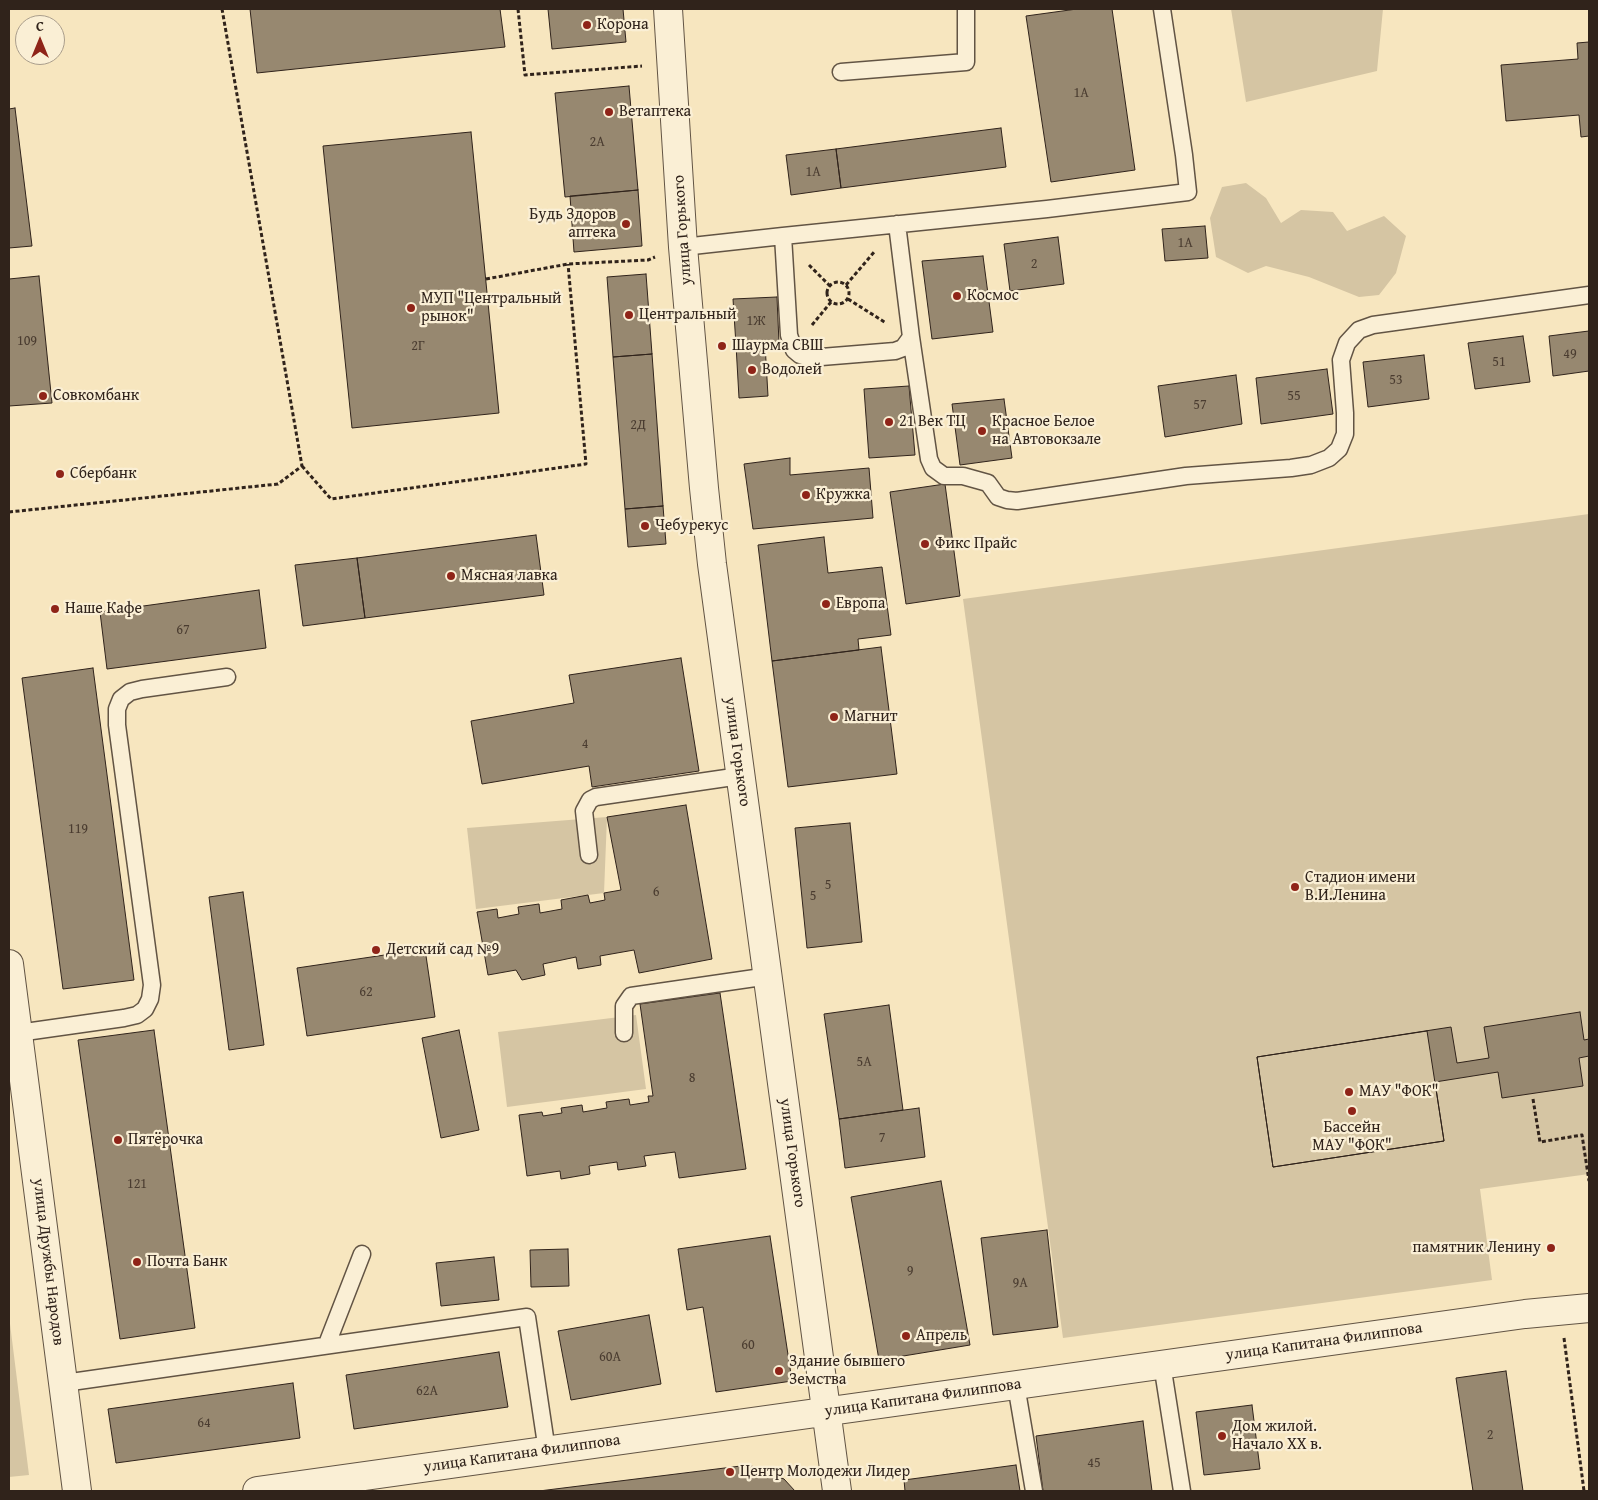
<!DOCTYPE html>
<html>
<head>
<meta charset="utf-8">
<style>
	body { margin:0 }
	#map { position:relative; width:1598px; height:1500px; overflow:hidden; background:#f7e6bf; font-family:"Gentium Book Plus",serif }
	canvas { display:block }
	.frame { position:absolute; inset:0; border:10px solid #30231b; pointer-events:none }
	.north { position:absolute; left:15px; top:15px; width:50px; height:50px; box-sizing:border-box; background:#faefd5; border:1px solid #a99d8b; border-radius:50%; rotate:0deg; font-size:14px; font-weight:700; line-height:20px; text-align:center; color:#30231b }
	.north::after { content:''; display:block; margin:auto; width:18px; height:22px; background:#8f2418; clip-path:polygon(50% 0,100% 100%,50% 72%,0 100%) }
</style>
</head>
<body>
<div id="map">
<canvas width="1598" height="1500"></canvas>
<div class="frame"></div>
<div class="north">С</div>
</div>
<script>
const ctx = document.querySelector('canvas').getContext('2d');
ctx.lineJoin = 'round';
function fillPath(path, color) { ctx.fillStyle = color; ctx.fill(path, 'evenodd'); }
const poly = rows => new Path2D(rows.map(r => 'M' + r).join(''));
function stroke(path, color, width, dash) { ctx.strokeStyle = color; ctx.lineWidth = width; ctx.lineCap = dash ? 'butt' : 'round'; ctx.setLineDash(dash || []); ctx.stroke(path); }
function drawText(font, color, halo, rows, align = 'center') {
  ctx.font = font + ' "Gentium Book Plus",serif'; ctx.lineWidth = 4.5; ctx.setLineDash([]); ctx.textBaseline = 'middle'; ctx.strokeStyle = halo; ctx.fillStyle = color; for (const [text, x, y, turn = 0] of rows) {
    ctx.save(); ctx.translate(x, y); ctx.rotate((+turn || 0) * Math.PI / 180); ctx.textAlign = isNaN(turn) ? turn : align; if (halo) ctx.strokeText(text, 0, 0); ctx.fillText(text, 0, 0); ctx.restore();
  }
}
fillPath(poly([
	[1231,9,1383,9,1377,71,1246,102],
	[1246,183,1266,198,1281,223,1301,210,1333,212,1347,231,1384,216,1406,236,1396,273,1379,295,1359,297,1309,277,1266,266,1248,273,1216,257,1210,218,1222,187],
	[1589,514,1589,1174,1480,1189,1492,1280,1063,1338,963,599],
	[607,817,604,893,476,909,467,828],
	[636,1015,646,1089,507,1107,498,1032],
	[9,1316,29,1475,9,1477]
]), '#d5c5a3');
const building = poly([
	[250,9,500,9,505,47,257,73,250,9],
	[548,9,623,9,626,42,552,49,548,9],
	[1077,9,1112,9,1135,170,1051,182,1026,16,1077,9],
	[1589,42,1589,136,1581,137,1579,115,1506,121,1501,65,1578,59,1577,43,1589,42],
	[629,86,638,190,565,197,555,93,629,86],
	[15,108,32,246,9,248,9,109,15,108],
	[1001,128,1006,167,841,188,836,149,1001,128],
	[471,132,499,413,352,428,323,146,471,132],
	[836,149,841,188,791,195,786,155,836,149],
	[638,190,642,246,574,252,570,196,638,190],
	[1205,226,1208,258,1165,261,1162,229,1205,226],
	[1058,237,1064,284,1010,291,1004,244,1058,237],
	[983,256,993,332,932,339,922,261,983,256],
	[646,274,652,354,613,357,607,277,646,274],
	[39,276,52,403,9,406,9,279,39,276],
	[777,297,779,343,736,345,733,299,777,297],
	[1589,331,1589,371,1553,376,1549,336,1589,331],
	[1523,336,1530,382,1475,389,1468,343,1523,336],
	[765,344,768,396,739,398,736,345,765,344],
	[652,354,663,506,625,509,613,357,652,354],
	[1424,355,1429,399,1368,407,1363,362,1424,355],
	[1327,369,1333,414,1261,424,1256,378,1327,369],
	[1236,375,1242,424,1165,437,1158,386,1236,375],
	[909,386,915,455,869,458,864,389,909,386],
	[1004,399,1012,458,960,465,952,404,1004,399],
	[790,458,790,475,869,468,873,518,753,529,744,464,790,458],
	[945,484,960,596,906,604,890,492,945,484],
	[663,506,666,544,628,547,625,509,663,506],
	[536,535,544,595,365,618,357,558,536,535],
	[824,537,828,573,882,567,891,635,858,639,859,650,772,661,758,545,824,537],
	[357,558,365,618,303,626,295,565,357,558],
	[259,590,266,648,107,669,100,612,259,590],
	[881,647,897,774,788,787,772,661,881,647],
	[681,658,699,771,592,787,589,766,482,784,471,721,574,703,569,675,681,658],
	[93,668,134,980,63,989,22,678,93,668],
	[686,805,712,959,639,973,634,950,600,956,601,965,578,969,576,957,543,964,545,975,522,980,516,970,488,975,477,912,497,909,498,918,519,914,518,907,539,904,540,913,562,909,561,900,588,895,590,903,605,900,604,893,621,890,607,817,686,805],
	[850,823,862,942,807,948,795,828,850,823],
	[243,892,264,1045,229,1050,209,897,243,892],
	[425,949,435,1017,307,1036,297,968,425,949],
	[720,993,746,1169,679,1178,675,1152,644,1156,646,1166,618,1170,617,1162,589,1166,590,1174,561,1179,560,1171,527,1176,519,1115,542,1112,543,1116,562,1113,561,1108,582,1105,583,1112,607,1108,606,1102,629,1099,630,1105,649,1102,648,1096,653,1096,640,1004,720,993],
	[889,1005,903,1110,839,1119,824,1014,889,1005],
	[1580,1012,1584,1040,1589,1039,1589,1056,1579,1058,1583,1086,1502,1098,1498,1072,1435,1082,1444,1141,1273,1167,1257,1057,1451,1027,1457,1063,1489,1058,1484,1027,1580,1012],
	[154,1030,195,1328,120,1339,78,1040,154,1030],
	[459,1030,479,1130,441,1138,422,1038,459,1030],
	[1427,1031,1444,1141,1273,1167,1257,1057,1427,1031],
	[919,1108,925,1157,845,1168,839,1119,919,1108],
	[941,1181,970,1345,879,1360,851,1197,941,1181],
	[1047,1230,1058,1327,993,1335,981,1238,1047,1230],
	[770,1236,792,1381,716,1392,703,1307,687,1310,678,1249,770,1236],
	[568,1249,569,1286,531,1287,530,1250,568,1249],
	[494,1257,499,1300,441,1306,436,1263,494,1257],
	[649,1315,661,1384,571,1400,558,1331,649,1315],
	[499,1352,508,1407,354,1429,346,1375,499,1352],
	[1506,1371,1523,1491,1473,1491,1456,1378,1506,1371],
	[293,1383,300,1438,116,1463,108,1409,293,1383],
	[1252,1405,1260,1469,1204,1475,1196,1412,1252,1405],
	[1143,1421,1152,1491,1043,1491,1036,1436,1143,1421],
	[749,1465,784,1479,795,1491,539,1491,749,1465],
	[1016,1465,1020,1491,905,1491,904,1480,1016,1465]
]);
fillPath(building, '#978870');
stroke(building, '#30231b', 1);
const lane = poly([
	[841,72,966,62,966,9],
	[897,224,911,337],
	[783,236,1047,209,1188,192,1184,155,1162,9],
	[683,247,783,236,789,335,794,350,800,355,809,358,895,351,903,348,911,337,929,459,933,468,944,476,963,476,988,483,998,497,1007,500,1017,501,1186,476,1291,468,1311,465,1329,458,1339,449,1345,434,1345,413,1341,360,1347,343,1359,330,1373,325,1589,295],
	[589,855,584,811,590,800,596,797,740,776],
	[18,1033,124,1018,137,1015,145,1009,150,999,152,985,117,725,117,709,121,699,130,692,142,689,227,677],
	[624,1033,624,1006,631,996,769,976],
	[327,1344,362,1254],
	[1162,1364,1182,1491],
	[64,1383,527,1317,547,1451],
	[1016,1385,1034,1491]
]);
const street = poly([
	[668,9,683,247,704,488,712,564,837,1491],
	[9,964,77,1491],
	[257,1491,1525,1314,1589,1308]
]);
stroke(lane, '#625444', 19);
stroke(street, '#625444', 30);
stroke(poly([
	[518,9,525,75,642,66],
	[809,265,830,286],
	[486,279,568,264,648,260,655,257],
	'827 293a11 11 0 1 1 22 0a11 11 0 1 1-22 0Z',
	[846,285,875,251],
	[848,299,886,323],
	[812,325,831,302],
	[302,466,331,499,586,464,568,264],
	[9,512,278,484,302,466,222,9],
	[1533,1099,1540,1142,1582,1135,1589,1181],
	[1564,1338,1584,1491]
]), '#30231b', 3, [4, 2.5]);
stroke(lane, '#faefd5', 16);
stroke(street, '#faefd5', 28);
for (const [x, y, r, color] of [
	[587,25,5,"#8f2418"],
	[609,112,5,"#8f2418"],
	[626,224,5,"#8f2418"],
	[957,296,5,"#8f2418"],
	[411,308,5,"#8f2418"],
	[629,315,5,"#8f2418"],
	[722,346,5,"#8f2418"],
	[752,370,5,"#8f2418"],
	[43,396,5,"#8f2418"],
	[889,422,5,"#8f2418"],
	[982,431,5,"#8f2418"],
	[60,474,5,"#8f2418"],
	[806,495,5,"#8f2418"],
	[645,526,5,"#8f2418"],
	[925,544,5,"#8f2418"],
	[451,576,5,"#8f2418"],
	[826,604,5,"#8f2418"],
	[55,609,5,"#8f2418"],
	[834,717,5,"#8f2418"],
	[1295,887,5,"#8f2418"],
	[376,950,5,"#8f2418"],
	[1349,1092,5,"#8f2418"],
	[1352,1111,5,"#8f2418"],
	[118,1140,5,"#8f2418"],
	[1551,1248,5,"#8f2418"],
	[137,1262,5,"#8f2418"],
	[906,1336,5,"#8f2418"],
	[779,1371,5,"#8f2418"],
	[1222,1436,5,"#8f2418"],
	[730,1472,5,"#8f2418"]
]) { const dot = new Path2D(); dot.arc(x, y, r, 0, 2 * Math.PI); ctx.fillStyle = color; ctx.fill(dot); stroke(dot, '#faefd5', 2); }
drawText('14px', '#4a3c30', null, [
	["1А",1081,93],
	["2А",597,142],
	["1А",813,172],
	["1А",1185,243],
	["2",1034,264],
	["1Ж",756,321],
	["109",27,341],
	["2Г",418,346],
	["49",1570,354],
	["51",1499,362],
	["53",1396,380],
	["55",1294,396],
	["57",1200,405],
	["2Д",638,425],
	["67",183,630],
	["4",585,744],
	["119",78,829],
	["5",828,885],
	["6",656,892],
	["5",813,896],
	["62",366,992],
	["5А",864,1062],
	["8",692,1078],
	["7",882,1138],
	["121",137,1184],
	["9",910,1271],
	["9А",1020,1283],
	["60",748,1345],
	["60А",610,1357],
	["62А",427,1391],
	["64",204,1423],
	["2",1490,1435],
	["45",1094,1463]
]);
drawText('16px', '#30231b', '#faefd5', [
	["Корона",597,25],
	["Ветаптека",619,112],
	["Будь Здоров",616,215,"right"],
	["аптека",616,233,"right"],
	["Космос",967,296],
	["МУП \"Центральный",421,299],
	["рынок\"",421,317],
	["Центральный",639,315],
	["Шаурма СВШ",732,346],
	["Водолей",762,370],
	["Совкомбанк",53,396],
	["21 Век ТЦ",899,422],
	["Красное Белое",992,422],
	["на Автовокзале",992,440],
	["Сбербанк",70,474],
	["Кружка",816,495],
	["Чебурекус",655,526],
	["Фикс Прайс",935,544],
	["Мясная лавка",461,576],
	["Европа",836,604],
	["Наше Кафе",65,609],
	["Магнит",844,717],
	["Стадион имени",1305,878],
	["В.И.Ленина",1305,896],
	["Детский сад №9",386,950],
	["МАУ \"ФОК\"",1359,1092],
	["Бассейн",1352,1128,"center"],
	["МАУ \"ФОК\"",1352,1146,"center"],
	["Пятёрочка",128,1140],
	["памятник Ленину",1541,1248,"right"],
	["Почта Банк",147,1262],
	["Апрель",916,1336],
	["Здание бывшего",789,1362],
	["Земства",789,1380],
	["Дом жилой.",1232,1427],
	["Начало ХХ в.",1232,1445],
	["Центр Молодежи Лидер",740,1472]
], 'left');
drawText('16px', '#30231b', '#faefd5', [
	["улица Горького",683,230,-94],
	["улица Горького",737,752,82],
	["улица Горького",792,1153,82],
	["улица Дружбы Народов",48,1262,83],
	["улица Капитана Филиппова",1324,1342,-8],
	["улица Капитана Филиппова",923,1398,-8],
	["улица Капитана Филиппова",522,1454,-8]
]);
</script>
</body>
</html>
